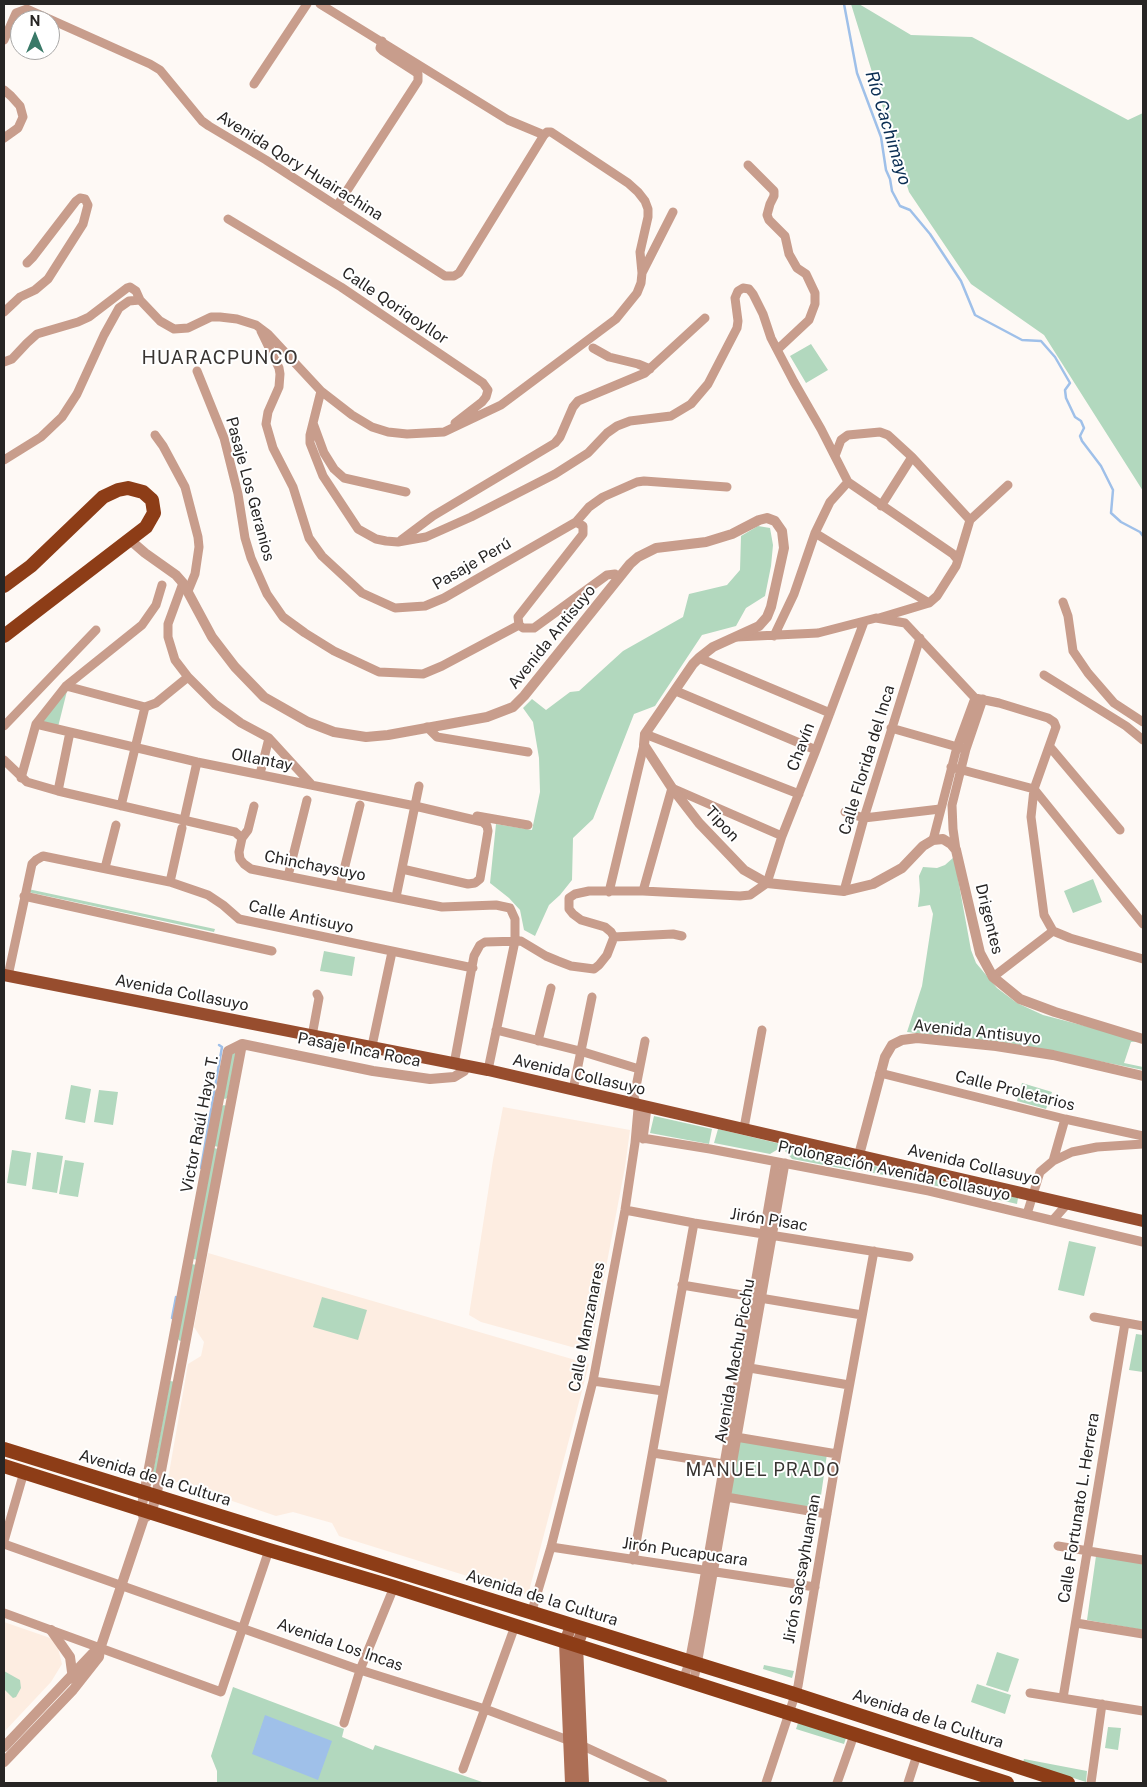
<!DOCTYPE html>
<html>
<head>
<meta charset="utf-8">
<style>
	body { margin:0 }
	#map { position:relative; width:1147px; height:1787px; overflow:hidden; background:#fef9f5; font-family:"Public Sans",sans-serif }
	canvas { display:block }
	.frame { position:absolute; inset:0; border:5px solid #272524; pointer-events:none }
	.north { position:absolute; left:10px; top:10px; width:50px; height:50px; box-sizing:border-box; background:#fff; border:1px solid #a9a8a7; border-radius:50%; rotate:0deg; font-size:14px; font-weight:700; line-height:20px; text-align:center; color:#272524 }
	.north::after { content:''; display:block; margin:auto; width:18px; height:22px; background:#397968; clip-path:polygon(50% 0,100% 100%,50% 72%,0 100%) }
</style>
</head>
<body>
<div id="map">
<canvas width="1147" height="1787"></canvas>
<div class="frame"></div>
<div class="north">N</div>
</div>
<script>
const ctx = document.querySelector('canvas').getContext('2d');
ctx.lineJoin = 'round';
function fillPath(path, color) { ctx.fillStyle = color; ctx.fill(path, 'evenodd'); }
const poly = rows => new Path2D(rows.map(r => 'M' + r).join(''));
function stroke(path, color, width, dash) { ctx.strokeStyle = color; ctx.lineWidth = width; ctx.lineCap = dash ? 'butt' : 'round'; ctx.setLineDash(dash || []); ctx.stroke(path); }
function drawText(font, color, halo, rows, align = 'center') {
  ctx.font = font + ' "Public Sans",sans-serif'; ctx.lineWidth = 4; ctx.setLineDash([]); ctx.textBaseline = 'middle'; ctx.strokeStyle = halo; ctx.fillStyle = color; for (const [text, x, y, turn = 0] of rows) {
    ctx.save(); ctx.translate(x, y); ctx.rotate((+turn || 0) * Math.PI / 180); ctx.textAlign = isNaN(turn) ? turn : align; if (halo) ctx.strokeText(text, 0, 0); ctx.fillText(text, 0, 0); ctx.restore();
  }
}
fillPath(poly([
	[503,1107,630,1130,625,1167,590,1352,481,1322,469,1315,493,1160],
	[208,1253,589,1364,528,1595,339,1536,332,1523,293,1512,276,1516,168,1479,188,1364,201,1356,204,1342,194,1327],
	[4,1622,56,1640,62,1664,51,1682,4,1732]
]), '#fdede1');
fillPath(poly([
	[851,4,859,4,911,35,972,37,1128,120,1143,113,1143,491,1044,335,971,284,909,192],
	[811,344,828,370,806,383,790,356],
	[758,526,770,528,773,545,771,566,765,596,746,608,736,626,702,635,655,706,634,714,593,819,573,838,572,880,560,895,549,905,535,936,524,930,520,910,509,898,490,883,496,824,532,830,540,792,539,758,533,722,523,708,532,699,546,710,570,692,579,691,623,651,683,617,689,594,727,585,740,570,741,536],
	[67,691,58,727,42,722],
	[954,857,971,950,976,963,997,988,1017,1003,1043,1015,1143,1041,1131,1042,1124,1063,1143,1067,1143,1070,1014,1044,907,1032,922,986,933,914,930,905,918,907,920,891,919,876,923,867,937,868,945,865],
	[1093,879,1102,902,1073,913,1064,891],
	[28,889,215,929,214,932,28,892],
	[324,951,355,957,352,976,320,971],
	[231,1051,236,1053,227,1098,225,1099,223,1098],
	[1022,1083,1052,1092,1046,1109,1017,1101],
	[71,1085,91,1089,85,1123,65,1119],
	[99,1090,118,1092,113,1125,94,1122],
	[224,1105,226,1106,219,1147,214,1146,222,1106],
	[654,1116,712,1129,709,1144,650,1133],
	[718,1129,781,1144,780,1148,770,1154,714,1143],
	[786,1146,854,1162,851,1170,792,1159,785,1151],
	[214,1148,218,1149,198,1260,193,1259],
	[12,1150,31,1153,26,1186,7,1183],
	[37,1152,63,1156,57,1193,32,1189],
	[65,1160,84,1163,78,1197,59,1194],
	[861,1163,958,1184,956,1190,859,1170],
	[963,1185,1018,1198,1017,1204,961,1191],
	[1069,1241,1096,1247,1084,1296,1058,1290],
	[191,1264,197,1265,184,1340,180,1341,178,1339],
	[322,1297,367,1310,358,1340,313,1327],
	[1136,1334,1143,1335,1143,1372,1129,1370],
	[170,1381,176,1382,158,1473,153,1472],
	[738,1439,827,1454,819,1509,729,1494],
	[1096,1556,1143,1563,1143,1630,1087,1620],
	[997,1652,1019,1659,1008,1692,986,1685],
	[764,1665,794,1671,792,1678,763,1669],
	[4,1671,20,1680,21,1688,16,1697,13,1698,4,1689],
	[977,1684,1011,1695,1005,1714,971,1702],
	[233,1687,344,1729,342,1737,373,1750,375,1745,485,1783,217,1783,217,1771,211,1756],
	[798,1723,846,1738,844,1744,796,1729],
	[1108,1727,1121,1728,1118,1750,1105,1748],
	[1024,1759,1087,1771,1086,1782,1023,1762]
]), '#b2d8be');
fillPath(poly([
	[265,1715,332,1741,318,1780,252,1754]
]), '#9fc0e9');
stroke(poly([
	[844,4,857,73,881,137,886,170,890,179,892,191,900,206,910,210,930,234,961,281,975,315,1022,340,1041,341,1055,357,1070,383,1065,390,1066,398,1075,417,1081,421,1084,428,1080,436,1082,441,1101,466,1113,490,1111,513,1121,522,1140,532,1143,536],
	[201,1168,222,1047,219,1045],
	[172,1318,176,1297]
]), '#9fc0e9', 2.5);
stroke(poly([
	[320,4,508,120,544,135,547,132,551,132,628,183,638,192,645,201,648,209,648,217,640,252,642,273],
	[4,40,16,13,27,9,150,64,160,70,202,121,209,126,266,160,445,276,454,276,459,273,544,135],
	[254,84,307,4],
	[4,90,11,96,20,106,23,117,18,128,4,138],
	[748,165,774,191,774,196,770,204,767,215,769,220,785,236,789,254,797,268,806,274,815,293,815,304,809,320,778,349],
	[337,206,418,81,418,74,414,71,383,51,380,48,382,41],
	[228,219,341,287,483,383,488,390,486,397,482,402,455,423],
	[4,312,20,297,35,290,48,279,83,224,88,205,85,199,80,198,76,201,33,257,27,263],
	[261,331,279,368,280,374,279,387,268,412,266,424,273,448,293,487,309,538,322,556,362,593,395,608,425,606,444,598,576,522,583,526,583,534,518,617,519,625,523,628,534,628,607,575,615,574,619,578],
	[593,348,609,357,638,364,650,369],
	[4,362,12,359,27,343,37,334,78,322,89,317,127,288,130,287,136,291,140,300],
	[197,371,224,438,238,494,245,538,251,558,267,594,283,617,305,633,334,651,379,672,423,674,442,666,519,625],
	[321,391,313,423,324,453,334,469,344,478,406,492],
	[313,423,310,435,310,443,323,476,358,529,376,539,386,541,398,542,426,537,471,517,555,474,588,453,607,433,617,426,630,421,671,416,691,404,708,384,737,328,738,321,735,298,738,291,743,288,749,289,753,294,763,314,771,338,794,382,821,429,848,482,830,502,815,533,794,594,774,636],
	[155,435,163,446,185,487,198,537,199,547,195,574,188,591],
	[835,456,841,440,848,435,880,432,888,435,912,457,970,520],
	[4,460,41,437,62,417,77,394,104,335,119,308,129,301,140,300,160,321,174,329,188,328,211,317,220,317,237,319,256,325,268,334,321,391,352,415,372,427,388,432,407,434,444,432,501,405,616,319,637,293,641,283,642,273,673,212],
	[848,482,953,554,958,560,956,566,937,596,929,603,879,618],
	[881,506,912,457],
	[576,522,589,507,603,497,637,482,644,481,727,487],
	[815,533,929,603],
	[401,540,433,516,555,443,560,437,573,407,578,401,645,373,705,318],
	[958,560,970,520,1008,485],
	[183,583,168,624,168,637,175,660,188,677,215,704,241,723,269,738,312,785],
	[1063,602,1068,616,1073,651,1088,673,1114,703,1143,722],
	[737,637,818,633,876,618,905,623,975,698],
	[699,658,830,713],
	[1044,675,1126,726,1143,740],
	[66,686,145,707],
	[676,691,816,750],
	[975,698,999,703,1048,718,1054,722,1056,727,1034,789,1031,817,1044,915,1053,931,1070,938,1143,959],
	[36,724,197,762,415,806,483,822,487,826,488,831,480,879,475,883,468,884,402,869],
	[4,726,96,630],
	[427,727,437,737,528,752],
	[891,728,961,748],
	[645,734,799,794],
	[1050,747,1120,830],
	[4,760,27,782,58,791,235,832,242,838,239,852,240,859,244,864,251,869,442,907,496,905,510,908,515,919,515,941,488,1070],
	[951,767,1034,789,1143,924],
	[260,774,269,738],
	[21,778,36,724,66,686,142,625,156,605,162,585],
	[58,791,70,732],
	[121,806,145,707,156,703,188,677],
	[845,812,864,818,940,809],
	[477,816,528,825],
	[184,820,197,762],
	[242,838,248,830,254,806],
	[933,840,957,747,975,698],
	[956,850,953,829,952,805,966,749,983,699],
	[105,868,116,825],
	[288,876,307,800],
	[170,882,182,828],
	[340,886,360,805],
	[643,891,672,788,782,836],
	[844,891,864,818,920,638],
	[609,892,644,745],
	[24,896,272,951],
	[396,897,419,786],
	[614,937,673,934,682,936],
	[8,976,32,864,36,860,43,856,170,882,208,895,223,905,239,919,473,968],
	[993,977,1053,931],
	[496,1030,580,1051,639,1069],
	[312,1036,319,998,317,994],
	[538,1041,551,988],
	[372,1046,392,952],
	[454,1064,474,956,480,945,485,942,521,941,546,956,558,961,571,966,594,969,599,965,607,955,614,937,611,932,605,927,581,920,573,914,569,909,569,898,575,894,589,891,643,891,740,896,750,895,767,883,782,836,816,750,864,622],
	[880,1073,1065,1119,1143,1136],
	[573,1090,592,997],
	[744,1128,762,1030],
	[636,1137,710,1149,929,1191,1143,1242],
	[643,1139,647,1108],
	[1053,1161,1065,1119],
	[625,1210,694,1223,909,1257],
	[1027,1214,1040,1172,1053,1161,1072,1152,1097,1147,1143,1144],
	[1053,1220,1068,1203],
	[682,1285,862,1315],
	[1094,1317,1143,1326],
	[744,1367,849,1385],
	[593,1381,663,1391],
	[736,1437,837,1454],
	[653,1453,730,1465],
	[726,1497,827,1514],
	[4,1541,24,1472],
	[4,1544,360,1670,485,1709,581,1745,663,1783],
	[1058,1546,1143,1560],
	[551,1547,815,1587],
	[633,1560,694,1223],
	[4,1613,221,1692,269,1550],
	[531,1614,551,1547,593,1381,625,1210,635,1143,638,1109,634,1097,645,1041],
	[1076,1623,1143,1634],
	[683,1680,689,1663,698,1615,776,1162],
	[693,1683,697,1665,785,1163],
	[1030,1693,1143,1711],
	[1063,1698,1125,1323],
	[344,1723,360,1670,394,1587],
	[463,1769,515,1626],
	[766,1783,798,1686,837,1454,874,1251],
	[837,1783,854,1735],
	[908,1783,917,1755],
	[1091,1783,1102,1704]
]), '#c89d8c', 9);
stroke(poly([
	[130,540,145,553,176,575,183,583,212,637,235,667,264,697,308,722,334,732,366,737,388,735,487,717,513,707,524,696,630,564,638,557,656,548,706,542,732,534,759,520,767,518,775,521,782,531,784,548,771,607,767,617,759,626,713,647,699,658,693,664,645,734,644,745,672,788,699,823,744,870,767,883,844,891,873,884,902,868,923,846,933,840,943,839,951,844,956,850,980,953,993,977,1020,999,1055,1012,1143,1039],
	[242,1044,373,1071,430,1079,454,1077,464,1071,466,1066],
	[859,1155,885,1057,892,1045,902,1040,917,1038,996,1046,1053,1055,1143,1076],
	[146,1517,151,1513,156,1497,242,1044],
	[144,1518,141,1510,228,1051,242,1044],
	[51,1630,70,1657,73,1679],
	[4,1747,93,1653,100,1649],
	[4,1762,73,1690,99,1657,100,1649,144,1518]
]), '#c89d8c', 10);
stroke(poly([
	[571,1626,565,1642,571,1783],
	[583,1783,577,1645,583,1630]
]), '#ad6f56', 12);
stroke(poly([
	[4,975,488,1070,1143,1221]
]), '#974d2e', 12);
stroke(poly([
	[4,586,31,566,103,497,118,490,128,488,143,492,152,500,154,513,146,527,4,636],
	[4,1449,791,1693,1068,1783],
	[4,1466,269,1550,394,1587,1007,1783]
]), '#8d3d17', 14);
drawText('16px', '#272524', '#fff', [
	["Avenida Qory Huairachina",300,166,32],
	["Calle Qoriqoyllor",395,306,34],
	["Pasaje Los Geranios",250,489,75],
	["Pasaje Perú",472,564,-30],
	["Avenida Antisuyo",552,637,-51],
	["Chavín",801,747,-69],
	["Ollantay",262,760,11],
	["Calle Florida del Inca",867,760,-73],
	["Tipon",722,824,47],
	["Chinchaysuyo",315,866,11],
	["Calle Antisuyo",301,917,12],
	["Drigentes",989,919,76],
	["Avenida Collasuyo",182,993,11],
	["Avenida Antisuyo",977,1032,6],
	["Pasaje Inca Roca",359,1050,11],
	["Avenida Collasuyo",579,1075,13],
	["Calle Proletarios",1015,1091,14],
	["Victor Raúl Haya T.",200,1124,-79],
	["Avenida Collasuyo",974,1165,13],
	["Prolongación Avenida Collasuyo",894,1171,12],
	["Jirón Pisac",769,1220,9],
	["Calle Manzanares",587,1327,-79],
	["Avenida Machu Picchu",735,1361,-80],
	["Avenida de la Cultura",155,1478,17],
	["Calle Fortunato L. Herrera",1079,1508,-81],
	["Jirón Pucapucara",685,1552,8],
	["Jirón Sacsayhuaman",802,1569,-80],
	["Avenida de la Cultura",542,1598,17],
	["Avenida Los Incas",340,1645,19],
	["Avenida de la Cultura",928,1719,18]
]);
drawText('italic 18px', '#0b2e53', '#fff', [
	["Río Cachimayo",888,128,73]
]);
ctx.letterSpacing = '1px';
drawText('18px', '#393532', '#fff', [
	["MANUEL PRADO",763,1470]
]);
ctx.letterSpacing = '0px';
ctx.letterSpacing = '1px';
drawText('19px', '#393532', '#fff', [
	["HUARACPUNCO",220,358]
]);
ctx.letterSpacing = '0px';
</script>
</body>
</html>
